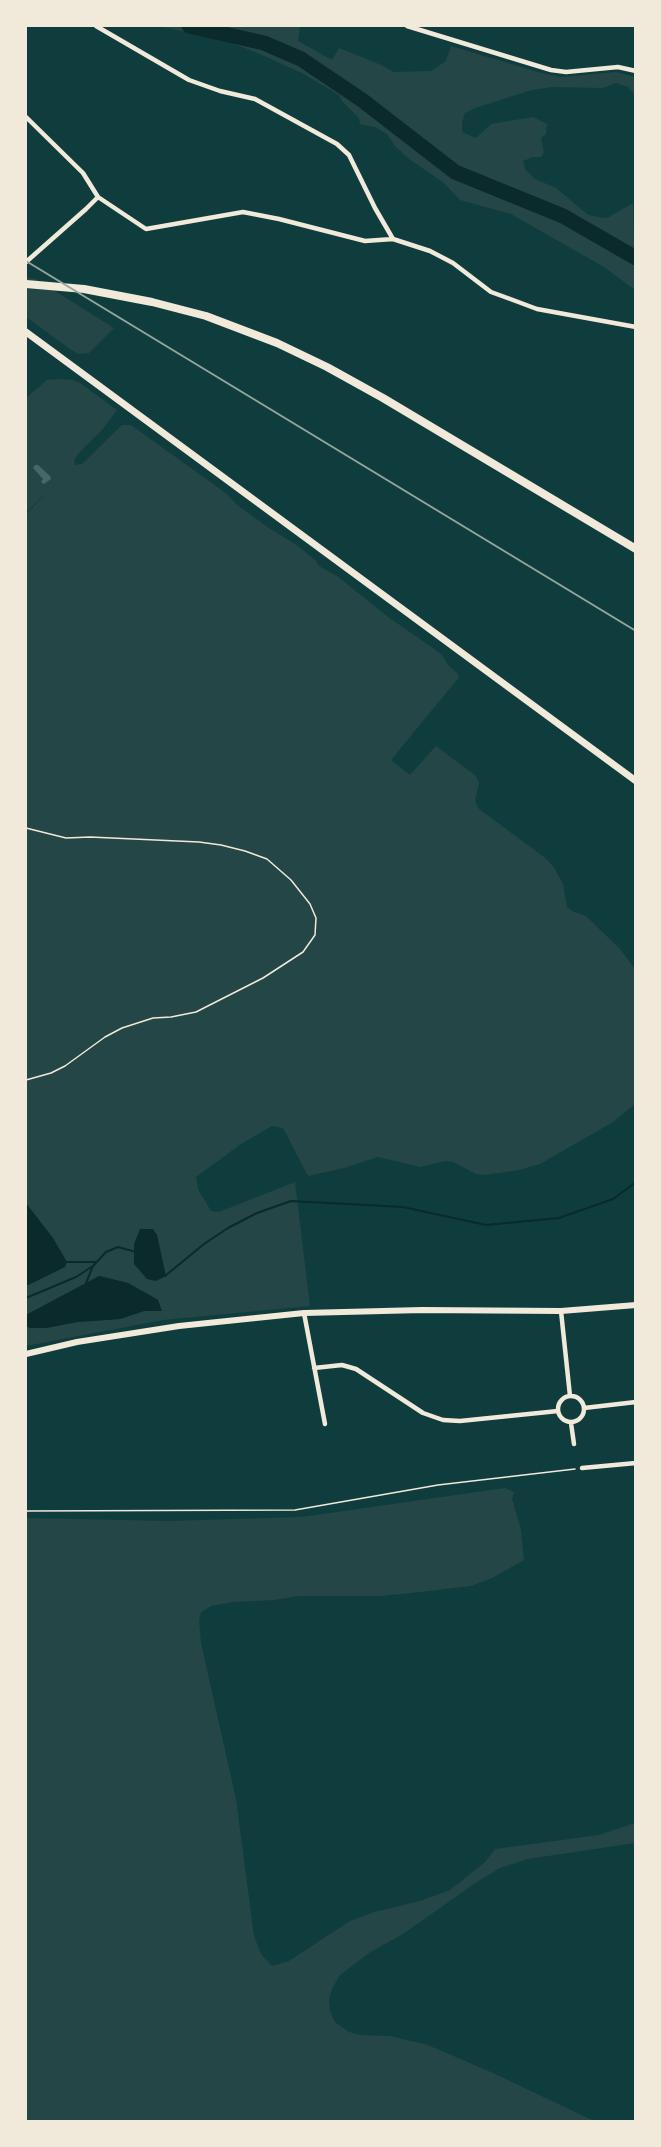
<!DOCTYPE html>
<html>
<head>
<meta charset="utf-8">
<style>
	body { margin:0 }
	#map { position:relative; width:661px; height:2147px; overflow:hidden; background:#0f3d3e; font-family:"Titillium Web",sans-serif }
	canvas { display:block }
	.frame { position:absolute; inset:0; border:27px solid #f1e9da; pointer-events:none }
</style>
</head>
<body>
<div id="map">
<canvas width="661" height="2147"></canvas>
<div class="frame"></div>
</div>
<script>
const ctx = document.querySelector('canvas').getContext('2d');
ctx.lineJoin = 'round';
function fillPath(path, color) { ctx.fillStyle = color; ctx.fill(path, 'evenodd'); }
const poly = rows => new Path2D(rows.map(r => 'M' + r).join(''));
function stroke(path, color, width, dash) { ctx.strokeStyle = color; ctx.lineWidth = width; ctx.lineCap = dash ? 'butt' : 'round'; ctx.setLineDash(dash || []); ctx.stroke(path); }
fillPath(poly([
	[159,26,300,26,298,41,332,60,339,48,379,64,394,72,431,71,446,61,451,46,538,72,561,77,616,72,635,77,635,95,628,87,616,83,603,88,552,87,532,90,475,108,465,113,462,123,462,132,476,138,491,124,533,117,547,124,546,134,541,138,544,152,541,157,533,157,523,161,525,169,535,179,556,188,588,215,603,218,609,217,633,203,635,290,604,267,511,214,460,200,444,183,409,159,395,146,387,134,375,127,360,124,359,118,342,101,339,95,302,73,253,51,225,41],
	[26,277,36,279,114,328,89,353,78,354,70,349,26,317],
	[60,379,73,380,80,383,117,410,102,430,79,453,74,460,75,465,82,464,122,425,131,425,227,494,236,504,269,528,298,546,316,561,319,566,337,576,388,617,433,648,442,655,448,665,458,674,459,677,456,681,391,760,410,775,436,746,476,776,479,783,475,801,479,809,544,857,553,866,563,884,567,907,574,912,586,916,620,949,635,969,635,1104,613,1122,540,1164,519,1170,484,1175,476,1174,453,1162,445,1161,421,1167,378,1157,344,1168,308,1176,283,1128,272,1126,241,1144,196,1177,198,1189,211,1211,219,1212,295,1182,310,1306,163,1320,26,1346,26,1326,30,1328,46,1328,77,1322,120,1319,144,1311,161,1311,128,1283,100,1276,26,1315,26,1286,65,1267,26,1203,26,514,49,491,26,512,26,398,47,380],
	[505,1488,514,1492,512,1499,521,1530,524,1560,492,1578,471,1586,420,1592,381,1596,299,1596,274,1600,233,1602,211,1606,201,1612,199,1620,201,1643,236,1799,254,1936,261,1954,272,1966,289,1961,350,1921,374,1912,420,1901,450,1890,485,1862,495,1849,599,1835,635,1823,635,1843,528,1859,500,1868,477,1882,403,1934,369,1953,340,1975,332,1989,329,2000,330,2011,335,2022,349,2032,360,2035,390,2036,428,2045,493,2073,594,2121,26,2121,26,1518,169,1521,302,1517]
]), '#244646');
fillPath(poly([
	[26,1203,53,1238,67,1262,65,1267,26,1286],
	[140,1229,153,1229,157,1235,166,1276,156,1281,147,1279,134,1264,134,1244],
	[99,1276,128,1283,146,1293,158,1300,162,1311,144,1311,120,1319,77,1322,46,1328,30,1328,26,1326,26,1315]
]), '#0a2a2b');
stroke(poly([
	[66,1262,96,1262],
	[165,1276,204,1244,228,1228,257,1213,291,1201,403,1207,486,1225,559,1218,613,1199,636,1182],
	[86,1283,93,1266],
	[26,1298,76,1277,93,1266,106,1252,118,1247,136,1252]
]), '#0a2a2b', 2);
stroke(poly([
	[189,26,264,43,301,59,362,100,455,172,563,216,636,258]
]), '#0a2a2b', 15);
fillPath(poly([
	[35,465,38,465,50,476,51,479,44,484,41,482,43,479,33,468]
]), '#486865');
stroke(poly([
	[26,828,66,838,90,837,199,842,221,845,245,851,267,859,291,880,310,904,316,918,315,935,303,952,263,978,196,1012,171,1017,153,1018,122,1028,105,1037,65,1066,51,1073,26,1080],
	[26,1511,295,1510,438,1485,575,1469]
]), '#f1e9da', 1.5);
stroke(poly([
	[96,26,189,80,220,91,255,99,337,144,349,155,375,208,393,239,430,251,453,263,491,292,513,300,537,309,636,327],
	[407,26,551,70,566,72,618,67,636,71],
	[26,117,83,173,98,197,86,209,26,262],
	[98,197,146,229,243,212,279,219,365,241,393,239],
	[561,1311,570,1396],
	[304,1313,325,1424],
	[314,1368,342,1365,356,1369,423,1413,443,1420,460,1421,558,1411],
	'558 1409a13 13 0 1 1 26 0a13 13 0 1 1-26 0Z',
	[584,1408,636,1402],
	[571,1423,574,1444],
	[582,1468,636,1463]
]), '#f1e9da', 4.5);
stroke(poly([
	[26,1354,77,1342,179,1326,304,1313,422,1310,561,1311,636,1305]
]), '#f1e9da', 6);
stroke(poly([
	[26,332,636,781]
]), '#f1e9da', 7);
stroke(poly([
	[26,284,84,289,152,302,206,316,277,343,327,367,383,398,636,549]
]), '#f1e9da', 8);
stroke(poly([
	[26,261,636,631]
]), '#97a49c', 2);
</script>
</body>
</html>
